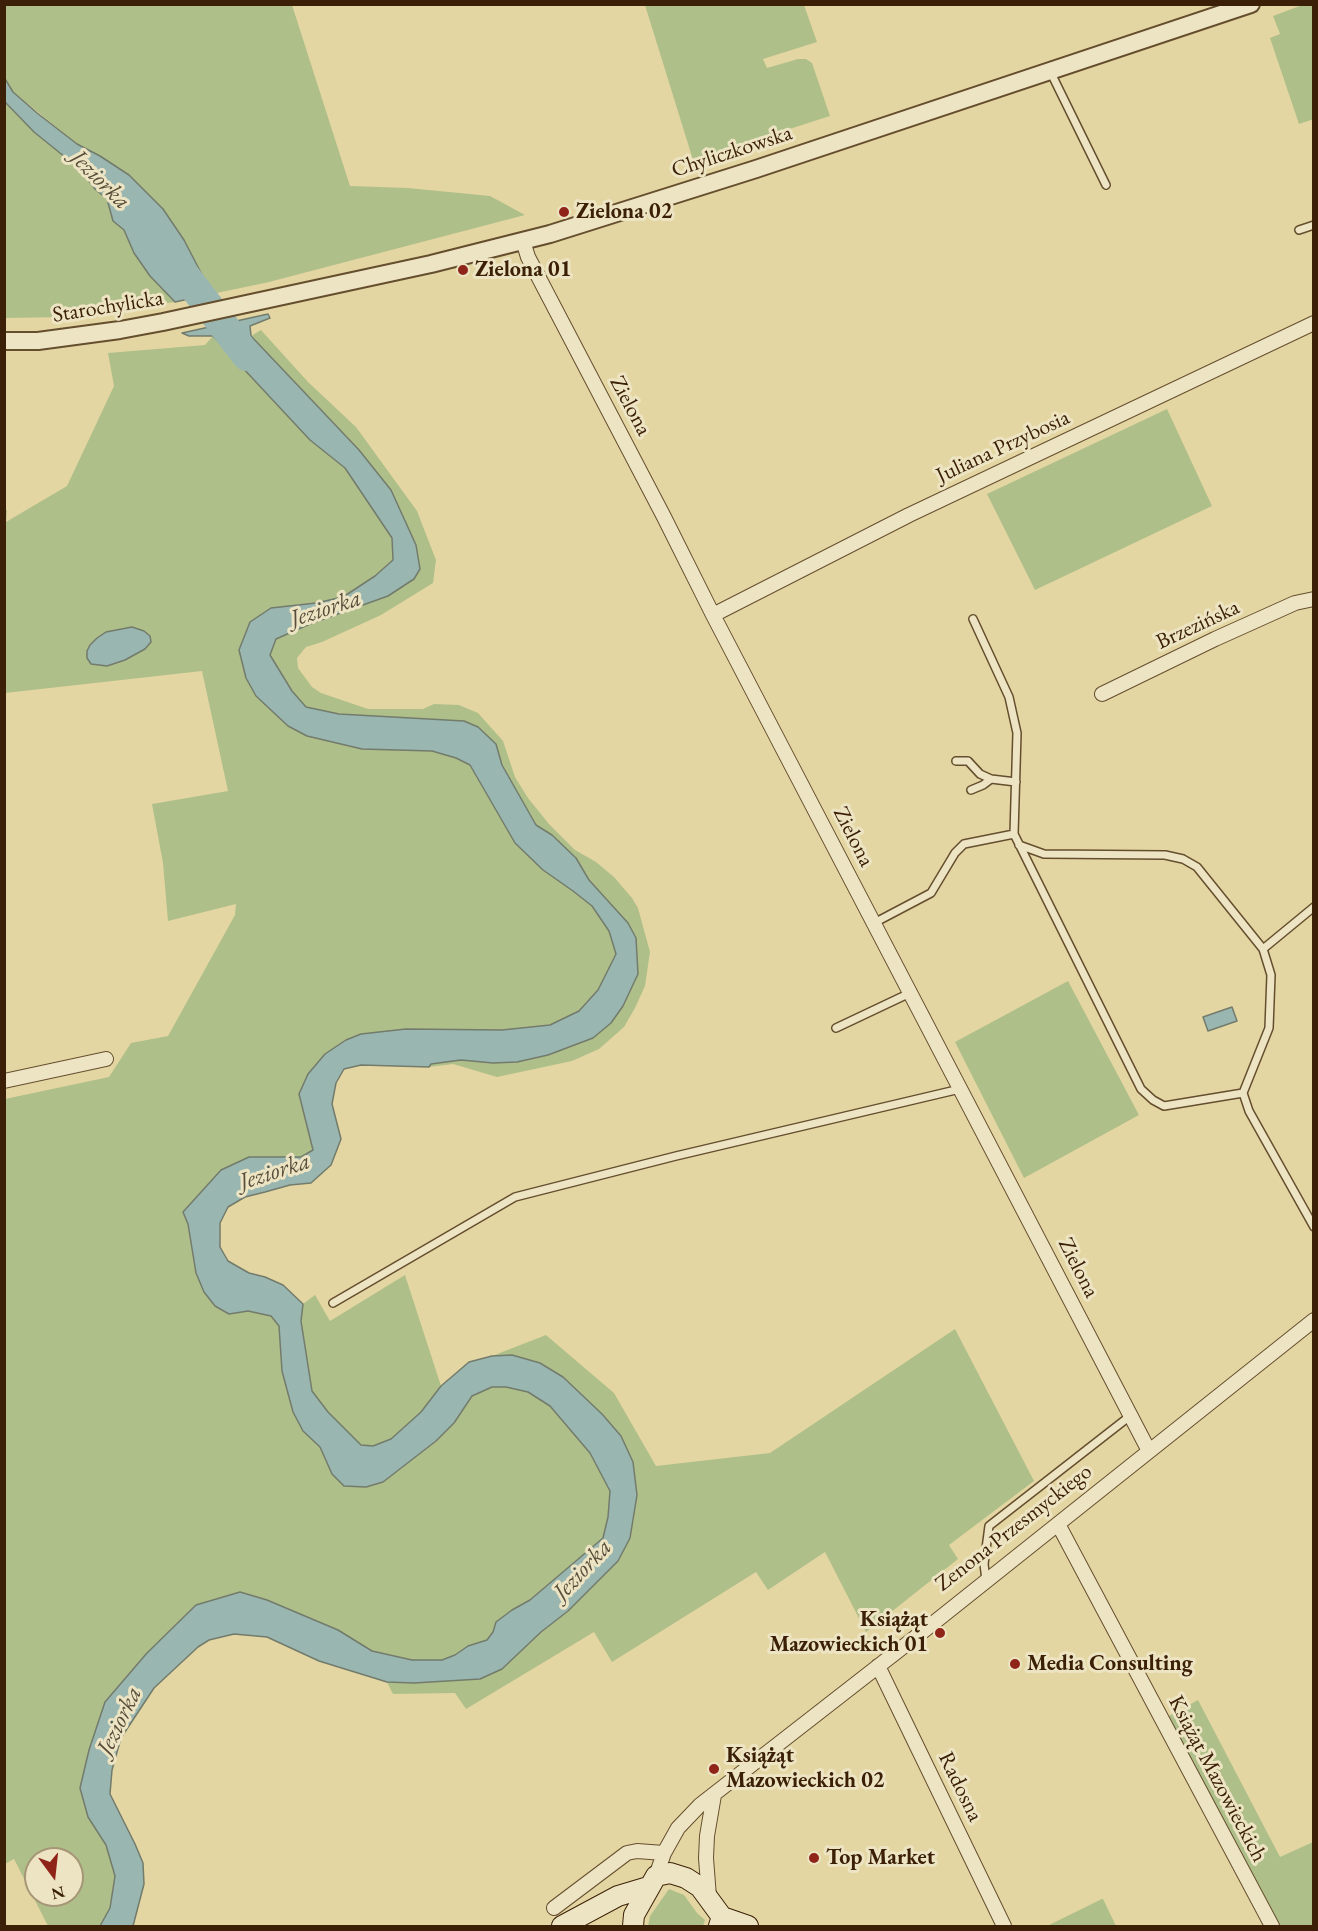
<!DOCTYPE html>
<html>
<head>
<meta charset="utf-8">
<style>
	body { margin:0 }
	#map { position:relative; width:1318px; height:1931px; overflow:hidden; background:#e4d6a2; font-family:"EB Garamond",serif }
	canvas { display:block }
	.frame { position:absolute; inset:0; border:6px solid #3b2007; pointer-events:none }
	.north { position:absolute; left:24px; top:1847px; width:60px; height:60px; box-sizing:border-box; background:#ede4c3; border:2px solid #a69678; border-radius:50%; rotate:165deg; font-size:16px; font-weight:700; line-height:24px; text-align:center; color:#3b2007 }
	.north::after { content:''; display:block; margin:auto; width:21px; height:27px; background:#8f2418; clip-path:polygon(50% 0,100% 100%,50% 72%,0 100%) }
</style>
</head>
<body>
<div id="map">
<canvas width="1318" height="1931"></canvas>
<div class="frame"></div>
<div class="north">N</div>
</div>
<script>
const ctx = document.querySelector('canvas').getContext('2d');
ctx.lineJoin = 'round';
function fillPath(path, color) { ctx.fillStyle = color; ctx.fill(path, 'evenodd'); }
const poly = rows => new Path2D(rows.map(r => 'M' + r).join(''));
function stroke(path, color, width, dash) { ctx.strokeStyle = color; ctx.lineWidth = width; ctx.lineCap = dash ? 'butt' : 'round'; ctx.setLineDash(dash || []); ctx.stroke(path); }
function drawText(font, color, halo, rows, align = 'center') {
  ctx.font = font + ' "EB Garamond",serif'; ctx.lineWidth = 6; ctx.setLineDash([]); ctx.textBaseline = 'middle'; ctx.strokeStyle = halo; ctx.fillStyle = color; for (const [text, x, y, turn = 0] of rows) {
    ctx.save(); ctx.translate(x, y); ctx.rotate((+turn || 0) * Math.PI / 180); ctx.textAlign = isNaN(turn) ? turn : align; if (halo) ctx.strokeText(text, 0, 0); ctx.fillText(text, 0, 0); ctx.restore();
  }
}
fillPath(poly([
	[1305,4,1313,5,1314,119,1299,124,1270,38,1280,34,1273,16],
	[4,5,292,5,350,186,408,188,490,196,525,215,269,282,212,294,184,240,163,209,129,175,100,156,77,144,13,92,5,77],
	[645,5,804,5,817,42,763,59,767,68,798,59,806,59,812,63,830,116,693,160],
	[4,102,34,132,81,170,95,189,107,199,113,221,124,230,134,253,150,276,175,302,67,317,5,318],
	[261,330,308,382,356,427,417,511,436,560,433,583,381,615,322,642,306,647,297,658,298,668,312,687,321,693,368,709,423,709,434,704,459,705,478,713,503,741,515,777,528,798,549,824,575,850,596,862,614,877,632,898,638,908,650,952,645,986,635,1008,624,1027,599,1049,572,1061,497,1077,453,1064,429,1067,430,1064,461,1060,493,1063,517,1062,623,1007,638,974,636,938,628,923,589,880,576,858,552,835,536,825,502,765,496,744,464,721,339,714,305,707,292,691,270,655,276,639,414,579,420,569,416,545,359,450,251,336],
	[213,336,310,440,345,468,392,538,393,560,375,576,343,597,250,622,307,736,362,749,432,751,456,758,470,765,515,843,592,906,609,931,616,954,598,990,579,1012,550,1025,502,1030,406,1029,361,1034,346,1040,299,1094,313,1150,301,1157,280,1158,221,1170,183,1212,188,1224,196,1273,229,1314,248,1311,271,1316,279,1326,282,1371,303,1431,320,1447,332,1474,454,1423,472,1396,492,1387,506,1387,528,1392,550,1406,590,1453,610,1491,608,1517,603,1538,530,1600,512,1610,496,1622,493,1632,487,1640,468,1646,455,1655,442,1660,412,1660,372,1651,337,1630,267,1600,196,1605,147,1653,105,1702,88,1817,106,1845,115,1876,110,1908,100,1926,48,1926,14,1859,5,1864,5,1099,109,1077,131,1043,168,1036,235,915,236,904,168,921,163,863,152,804,228,791,202,671,5,693,5,510,7,510,6,522,67,486,114,386,108,353,205,345],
	[36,1859,72,1859,72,1895,36,1895],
	[1167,409,1212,506,1035,590,987,494],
	[1068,981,1139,1115,1024,1178,955,1042],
	[405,1275,441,1386,421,1412,391,1439,373,1446,361,1445,328,1412,312,1391,301,1321,303,1304,315,1295,330,1321],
	[955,1329,1034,1481,949,1545,958,1559,866,1632,825,1552,768,1590,756,1572,612,1662,594,1632,466,1709,455,1693,393,1694,387,1682,414,1683,479,1679,502,1669,541,1632,568,1611,618,1561,621,1436,602,1414,563,1377,541,1363,512,1355,492,1356,546,1335,614,1393,656,1466,770,1453],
	[1198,1700,1280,1857,1313,1842,1313,1926,1276,1926,1167,1717],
	[669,1889,684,1895,697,1913,705,1920,703,1926,648,1926,650,1916],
	[1103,1899,1116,1926,1047,1926,1102,1899]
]), '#afbf89');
const water = poly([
	[4,77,13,92,37,113,77,144,100,156,129,175,163,209,184,240,212,294,175,302,150,276,134,253,124,230,113,221,107,199,95,189,81,170,34,132,5,102,4,77],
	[268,314,270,318,250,326,251,336,359,450,391,490,416,545,420,569,414,579,388,596,310,624,276,639,270,655,292,691,306,707,339,714,464,721,478,727,496,744,502,765,536,825,552,835,576,858,589,880,628,923,636,938,638,974,623,1006,611,1023,593,1038,548,1055,517,1062,493,1063,461,1060,431,1064,429,1067,361,1065,344,1069,336,1083,332,1104,341,1139,331,1165,311,1183,290,1185,265,1192,245,1197,228,1207,220,1223,220,1247,228,1261,249,1273,265,1277,283,1285,303,1304,301,1321,312,1391,328,1412,361,1445,373,1446,391,1439,421,1412,441,1386,469,1362,492,1356,512,1355,540,1363,563,1377,602,1414,621,1436,633,1462,637,1495,630,1538,618,1561,568,1611,541,1632,502,1669,480,1679,414,1683,387,1682,319,1661,267,1637,234,1634,209,1640,198,1647,154,1688,121,1738,112,1770,110,1794,135,1844,143,1863,144,1884,133,1926,100,1926,110,1908,115,1876,106,1845,88,1817,80,1788,89,1750,105,1702,147,1653,196,1605,240,1592,267,1600,338,1630,372,1651,412,1660,442,1660,455,1655,468,1646,487,1640,493,1632,496,1622,512,1610,530,1600,603,1538,608,1517,610,1491,590,1453,550,1406,528,1392,506,1387,492,1387,472,1396,454,1423,436,1441,383,1482,366,1487,344,1486,332,1474,320,1447,303,1431,293,1412,282,1371,279,1326,271,1316,248,1311,229,1314,215,1306,204,1292,196,1273,188,1224,183,1212,221,1170,249,1157,301,1157,313,1150,299,1094,308,1074,325,1054,346,1040,361,1034,406,1029,502,1030,550,1025,579,1011,598,990,616,954,609,931,592,906,573,891,543,870,515,843,470,765,456,758,432,751,362,749,307,736,288,726,256,696,246,678,239,650,250,622,271,608,316,603,343,597,375,576,393,560,392,538,345,468,310,440,213,336,189,336,182,333,268,314],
	[132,627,144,631,150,636,151,642,145,649,125,660,107,666,91,664,87,658,87,651,90,645,97,638,106,632,132,627],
	[1232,1007,1237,1021,1208,1031,1203,1017,1232,1007]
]);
fillPath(water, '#99b7b0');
stroke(water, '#737b6c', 1.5);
stroke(poly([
	[176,264,247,356]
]), '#99b7b0', 30);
const service = poly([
	[1050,71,1106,185],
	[1299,230,1314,225],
	[973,619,1009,697,1017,733,1014,834,1141,1089,1153,1100,1164,1106,1243,1093],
	[956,761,968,761,980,774,991,779,1016,782],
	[971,790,983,785,991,779],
	[1019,845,1044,854,1165,855,1183,859,1197,867,1263,949,1271,975,1269,1028,1243,1093,1249,1111,1314,1227],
	[874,923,931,893,955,853,964,844,1014,834],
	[1263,949,1314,907],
	[836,1028,910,993],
	[333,1303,515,1197,676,1156,960,1089],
	[986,1580,984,1564,989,1526,1130,1416]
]);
const minor = poly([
	[523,241,528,257,664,517,713,615,1149,1451],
	[713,615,909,515,1314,323],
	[1102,694,1215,639,1295,603,1314,599],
	[4,1081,106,1059],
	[1058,1524,1272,1926],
	[878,1666,1004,1926],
	[656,1876,664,1853,678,1828,700,1805,926,1629,1314,1320],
	[709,1897,706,1858,707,1836,714,1795],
	[554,1908,627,1853,637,1851,664,1853]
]);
const tertiary = poly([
	[4,341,38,341,120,330,163,322,431,264,550,234,756,169,1251,4]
]);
const secondary = poly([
	[722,1917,748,1926],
	[562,1926,618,1896,648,1887],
	[633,1926,634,1915,656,1876,670,1873,686,1878,700,1887,722,1917,719,1926]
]);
stroke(service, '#654e2e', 10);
stroke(minor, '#654e2e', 16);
stroke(tertiary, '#654e2e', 20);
stroke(secondary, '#3b2007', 22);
stroke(service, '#ede4c3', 7);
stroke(minor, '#ede4c3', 14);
stroke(tertiary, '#ede4c3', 16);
stroke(secondary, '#ede4c3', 20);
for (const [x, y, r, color] of [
	[564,212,6,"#8f2418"],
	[463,270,6,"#8f2418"],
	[940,1633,6,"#8f2418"],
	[1015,1664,6,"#8f2418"],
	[714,1769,6,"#8f2418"],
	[814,1858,6,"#8f2418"]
]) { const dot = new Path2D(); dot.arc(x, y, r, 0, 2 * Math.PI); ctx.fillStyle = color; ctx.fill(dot); stroke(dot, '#ede4c3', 2); }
drawText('22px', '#3b2007', '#ede4c3', [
	["Chyliczkowska",732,152,-18],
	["Starochylicka",108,307,-9],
	["Zielona",630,406,62],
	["Juliana Przybosia",1003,447,-25],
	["Brzezińska",1198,625,-25],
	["Zielona",853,837,63],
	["Zielona",1078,1268,63],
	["Zenona Przesmyckiego",1014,1528,-38],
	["Książąt Mazowieckich",1217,1779,62],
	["Radosna",960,1787,64]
]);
drawText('bold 22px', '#3b2007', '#ede4c3', [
	["Zielona 02",576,212],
	["Zielona 01",475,270],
	["Książąt",928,1620,"right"],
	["Mazowieckich 01",928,1645,"right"],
	["Media Consulting",1027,1664],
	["Książąt",726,1756],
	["Mazowieckich 02",726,1781],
	["Top Market",826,1858]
], 'left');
drawText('italic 24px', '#574d3a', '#ede4c3', [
	["Jeziorka",100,180,45],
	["Jeziorka",326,609,-18],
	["Jeziorka",275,1172,-18],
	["Jeziorka",583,1570,-47],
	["Jeziorka",120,1721,-64]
]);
</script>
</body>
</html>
